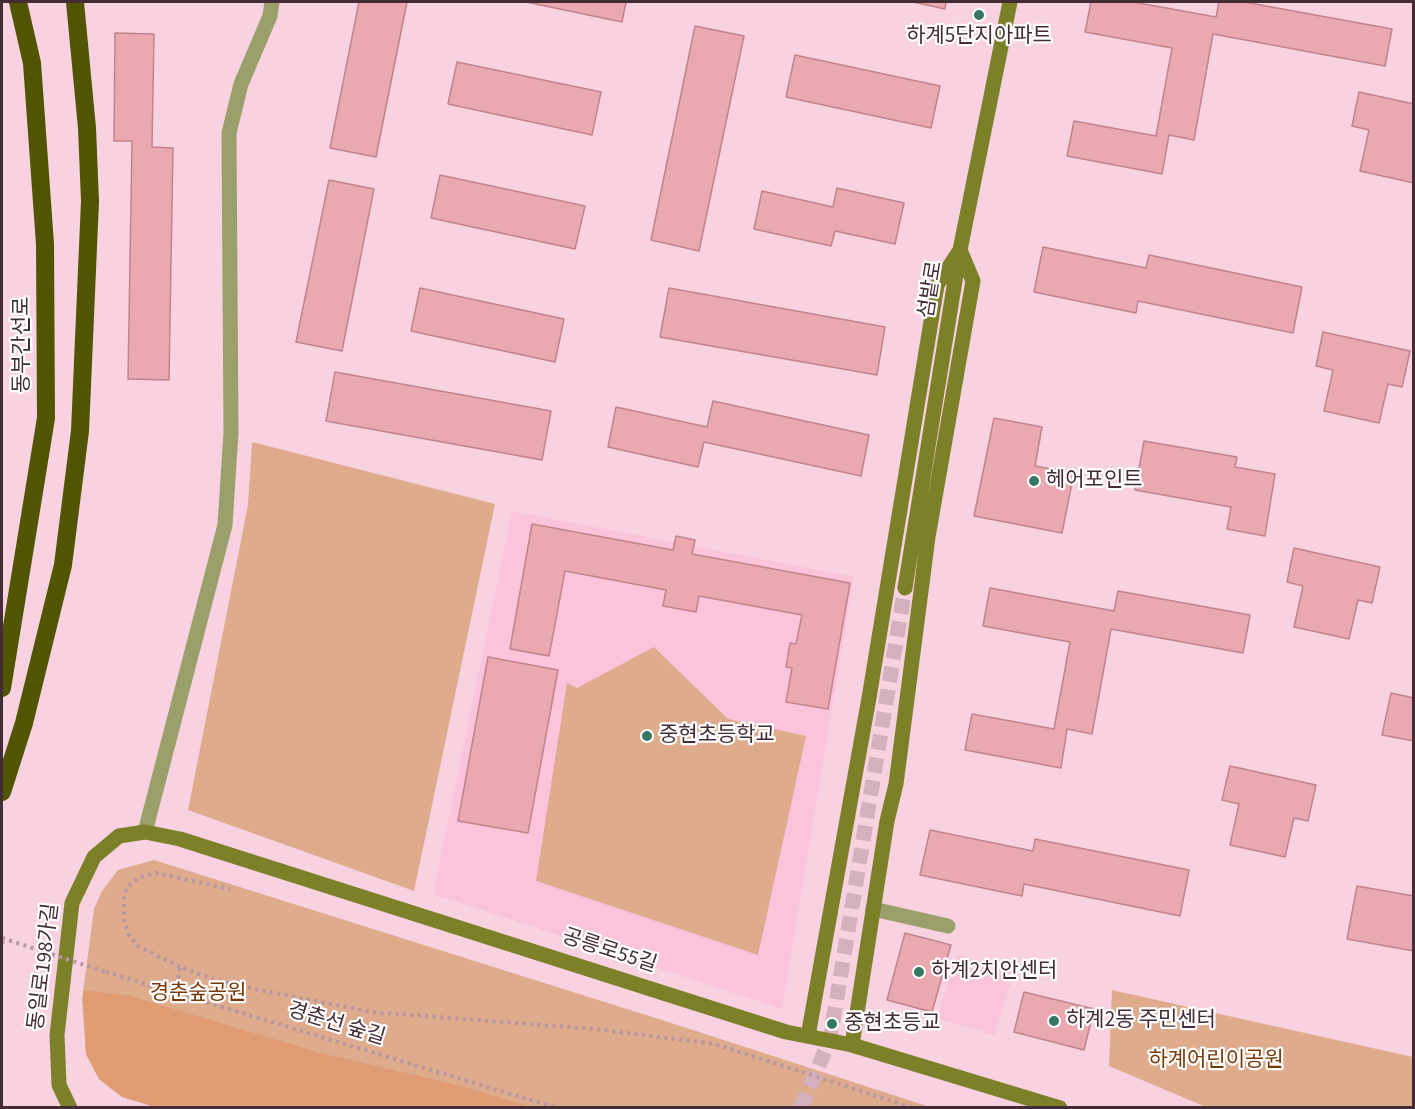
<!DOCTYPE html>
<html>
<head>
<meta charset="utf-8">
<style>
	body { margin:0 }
	#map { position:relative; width:1415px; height:1109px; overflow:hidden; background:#f8d2e1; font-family:"Source Sans 3",sans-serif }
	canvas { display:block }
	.frame { position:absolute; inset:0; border:3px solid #432c36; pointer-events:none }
</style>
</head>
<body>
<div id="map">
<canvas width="1415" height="1109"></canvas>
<div class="frame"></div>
</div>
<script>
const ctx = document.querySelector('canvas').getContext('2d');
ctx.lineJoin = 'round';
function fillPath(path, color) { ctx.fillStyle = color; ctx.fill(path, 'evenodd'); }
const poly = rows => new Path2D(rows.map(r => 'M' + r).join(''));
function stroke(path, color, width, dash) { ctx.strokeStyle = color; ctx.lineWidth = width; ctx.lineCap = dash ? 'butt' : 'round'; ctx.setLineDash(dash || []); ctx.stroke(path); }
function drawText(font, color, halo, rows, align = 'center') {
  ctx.font = font + ' "Source Sans 3","Noto Sans KR",sans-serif'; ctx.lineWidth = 4.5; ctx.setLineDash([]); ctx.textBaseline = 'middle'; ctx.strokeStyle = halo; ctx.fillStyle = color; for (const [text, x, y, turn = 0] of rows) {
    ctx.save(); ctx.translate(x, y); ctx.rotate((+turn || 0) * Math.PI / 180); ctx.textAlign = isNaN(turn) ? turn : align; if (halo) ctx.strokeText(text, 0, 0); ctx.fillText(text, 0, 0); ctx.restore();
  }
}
fillPath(poly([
	[512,511,854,577,782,1009,433,894],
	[957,954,1014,972,994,1035,937,1018]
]), '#fbc4db');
fillPath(poly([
	[252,442,495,504,414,891,188,810,248,505],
	[654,647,728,719,806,736,758,955,536,881,567,683,577,688],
	[154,860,665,1021,930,1107,155,1107,122,1097,99,1079,86,1054,82,1000,94,909,102,891,118,870],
	[1112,990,1413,1057,1413,1107,1206,1107,1109,1066]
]), '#deab8d');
fillPath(poly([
	[83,990,130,996,321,1053,461,1086,530,1107,155,1107,122,1097,99,1079,86,1054]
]), '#e09c72');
const building = poly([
	[359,2,407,2,376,157,330,148,359,2],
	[526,2,626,2,622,22,526,2],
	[913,2,946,2,945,9,913,2],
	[1091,2,1133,2,1216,17,1219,2,1244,2,1392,29,1385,66,1213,34,1194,140,1169,135,1162,174,1067,156,1074,121,1156,136,1172,48,1085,32,1091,2],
	[695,26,744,36,699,251,651,240,695,26],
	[115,33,154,34,152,147,173,148,169,380,128,379,132,141,114,141,115,33],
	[795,55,940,86,931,128,786,97,795,55],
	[457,62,601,92,592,135,448,104,457,62],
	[1359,92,1414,104,1414,183,1360,171,1369,130,1352,126,1359,92],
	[440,175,585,206,575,249,431,218,440,175],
	[329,180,374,189,342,351,296,342,329,180],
	[837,188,904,203,895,244,835,231,831,246,754,229,762,191,833,207,837,188],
	[1043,247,1146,268,1149,255,1302,287,1293,333,1138,301,1136,313,1034,292,1043,247],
	[420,288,564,319,555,362,411,331,420,288],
	[669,288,885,327,877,375,660,337,669,288],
	[1323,332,1410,351,1402,387,1388,384,1379,423,1324,411,1333,370,1316,366,1323,332],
	[335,372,551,411,542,460,326,421,335,372],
	[713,401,869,435,861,476,704,442,698,467,608,447,616,407,707,427,713,401],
	[994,418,1042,427,1035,466,1074,473,1062,533,974,516,994,418],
	[1144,441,1237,457,1235,467,1275,474,1265,536,1227,529,1231,507,1135,490,1144,441],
	[532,524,673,550,676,536,695,540,692,554,850,583,828,709,786,702,792,668,786,667,790,643,796,644,802,615,699,596,696,612,663,606,666,590,565,571,549,656,510,649,532,524],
	[1294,548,1380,567,1372,603,1358,600,1349,639,1294,627,1303,586,1287,582,1294,548],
	[990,588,1114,611,1118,591,1250,615,1243,653,1111,629,1092,734,1067,729,1061,768,965,750,972,714,1054,729,1070,642,983,626,990,588],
	[488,657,558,670,528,833,458,821,488,657],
	[1391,693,1414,698,1414,741,1382,735,1391,693],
	[1230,766,1316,785,1308,821,1294,818,1285,857,1230,845,1239,804,1222,800,1230,766],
	[930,830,1033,851,1035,839,1189,870,1180,916,1024,884,1022,896,920,875,930,830],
	[1357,886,1414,896,1414,951,1347,939,1357,886],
	[905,933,951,945,932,1012,887,1000,905,933],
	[1024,992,1094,1009,1084,1050,1014,1032,1024,992]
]);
fillPath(building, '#eaa9b0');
stroke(building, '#c1848b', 1.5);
stroke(poly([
	[801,1108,830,1039,905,588]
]), '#d4b1bf', 15, [15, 8]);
stroke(poly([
	[2,944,3,939],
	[180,967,138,946,129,935,124,920,124,899,127,887,138,878,156,873,230,889],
	[106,972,557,1108],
	[175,993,180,967,219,981,259,990,372,1012,595,1029,715,1044,914,1108]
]), '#b797a4', 4, [3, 4.5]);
stroke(poly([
	[145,832,225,525,231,433,229,133,241,84,270,16,272,2],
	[873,909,948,926]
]), '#9b9f6b', 15);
stroke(poly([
	[905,588,960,250,1010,2],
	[808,1036,869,698,937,285,960,250],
	[852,1045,887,821,896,784,928,537,973,281,960,250],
	[70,1108,59,1085,57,1035,72,903,94,857,119,836,145,832,180,839,786,1032,852,1045,1060,1108]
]), '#7c8029', 15);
stroke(poly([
	[2,688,46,418,45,244,32,63,18,2],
	[2,792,24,723,63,565,80,431,90,201,87,128,75,2]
]), '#515400', 18);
stroke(poly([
	[2,938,106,972]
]), '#b797a4', 4, [3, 4.5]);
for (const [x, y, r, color] of [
	[979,15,6,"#377664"],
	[1034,481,6,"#377664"],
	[647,736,6,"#377664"],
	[919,972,6,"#377664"],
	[1054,1021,6,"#377664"],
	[832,1024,6,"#377664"]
]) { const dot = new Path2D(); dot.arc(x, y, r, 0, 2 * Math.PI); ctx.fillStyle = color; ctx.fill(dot); stroke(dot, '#fff', 2); }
drawText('21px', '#432c36', '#fff', [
	["하계5단지아파트",979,37,"center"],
	["헤어포인트",1046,481],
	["중현초등학교",659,736],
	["하계2치안센터",931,972],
	["하계2동 주민센터",1066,1021],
	["중현초등교",844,1024]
], 'left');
drawText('21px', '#432c36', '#fff', [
	["섬밭로",932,290,-81],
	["동부간선로",23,345,-90],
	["공릉로55길",609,952,18],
	["동일로198가길",45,967,-83],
	["경춘선 숲길",336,1025,17]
]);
drawText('21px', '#773906', '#fff', [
	["경춘숲공원",198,994],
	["하계어린이공원",1216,1061]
]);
</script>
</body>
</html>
